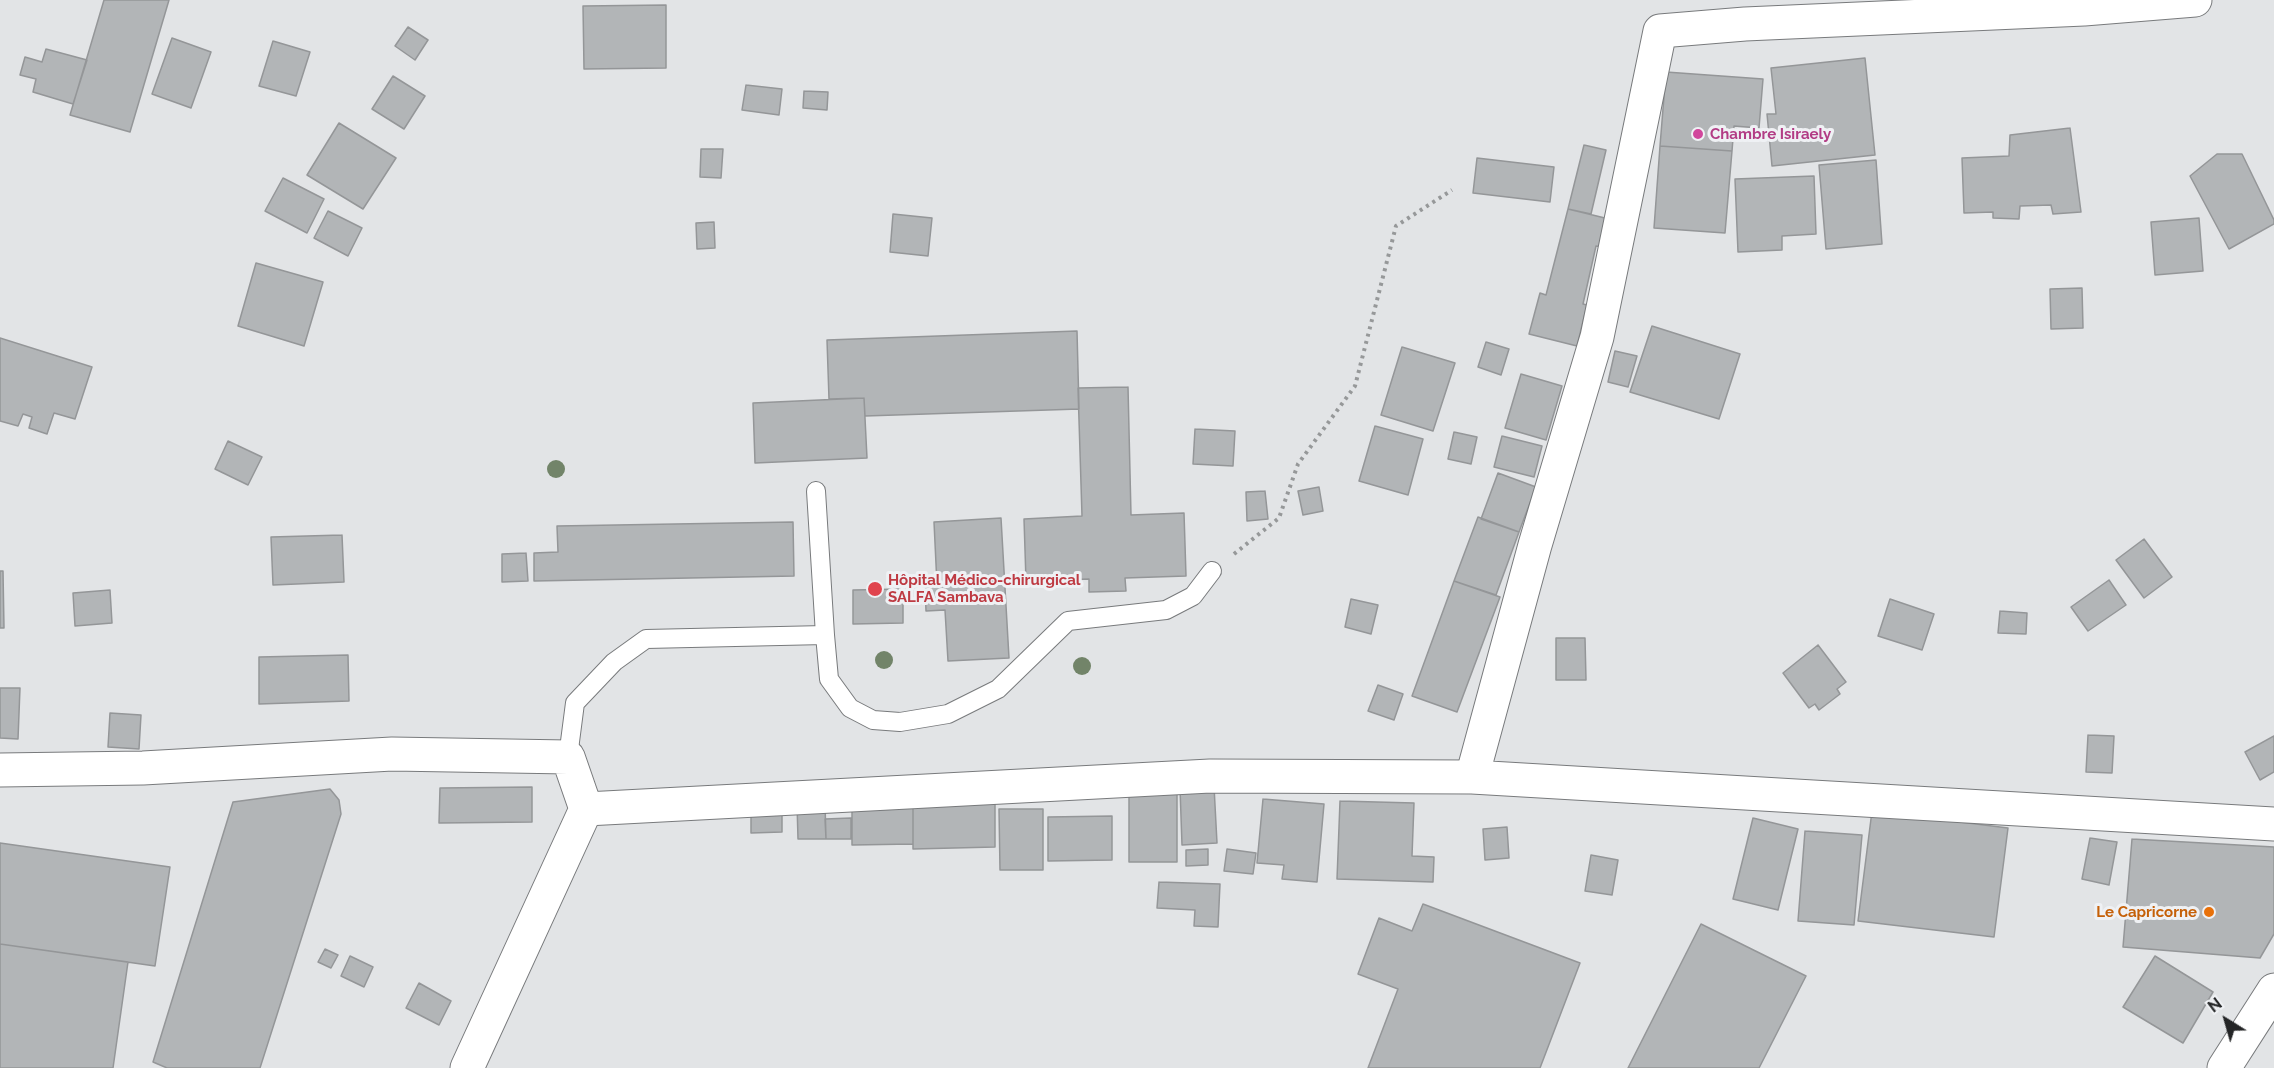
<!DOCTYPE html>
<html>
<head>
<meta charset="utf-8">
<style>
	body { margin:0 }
	#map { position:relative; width:2274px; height:1068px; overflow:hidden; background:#e2e4e6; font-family:Raleway,sans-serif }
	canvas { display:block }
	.north { position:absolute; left:2196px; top:990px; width:60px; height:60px; -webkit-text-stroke:4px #eff1f4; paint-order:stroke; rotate:323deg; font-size:16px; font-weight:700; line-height:24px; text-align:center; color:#242526 }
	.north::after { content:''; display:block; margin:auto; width:21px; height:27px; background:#242526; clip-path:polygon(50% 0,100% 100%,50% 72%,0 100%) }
</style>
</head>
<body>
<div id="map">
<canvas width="2274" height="1068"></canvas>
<div class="north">N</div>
</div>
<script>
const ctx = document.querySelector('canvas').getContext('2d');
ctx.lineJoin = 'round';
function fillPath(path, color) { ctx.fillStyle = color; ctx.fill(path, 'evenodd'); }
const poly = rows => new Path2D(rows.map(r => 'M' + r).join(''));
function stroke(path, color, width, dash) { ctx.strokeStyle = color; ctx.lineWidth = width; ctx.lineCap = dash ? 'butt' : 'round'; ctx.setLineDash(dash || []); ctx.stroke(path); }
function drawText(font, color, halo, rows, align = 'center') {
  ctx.font = font + ' Raleway,sans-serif'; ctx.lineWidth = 6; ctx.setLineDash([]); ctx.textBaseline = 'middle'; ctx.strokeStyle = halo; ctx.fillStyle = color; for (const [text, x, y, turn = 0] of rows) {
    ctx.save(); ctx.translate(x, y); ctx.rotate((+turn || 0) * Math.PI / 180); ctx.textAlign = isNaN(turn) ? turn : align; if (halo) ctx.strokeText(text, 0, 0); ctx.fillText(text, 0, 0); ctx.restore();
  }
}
const building = poly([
	[104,0,169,0,130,132,70,115,104,0],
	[666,5,666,68,584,69,583,6,666,5],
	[408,27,428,40,415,60,395,46,408,27],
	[172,38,211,52,191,108,152,94,172,38],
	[273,41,310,52,296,96,259,86,273,41],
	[46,49,87,60,73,104,33,92,36,79,20,75,25,57,42,62,46,49],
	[1865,58,1875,155,1772,166,1767,114,1776,114,1771,68,1865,58],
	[1666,72,1763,79,1759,128,1734,126,1732,151,1660,146,1666,72],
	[393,76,425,96,404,129,372,109,393,76],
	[746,85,782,89,779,115,742,110,746,85],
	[804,91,828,92,827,110,803,108,804,91],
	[339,123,396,158,363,209,307,175,339,123],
	[2070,128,2081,212,2053,214,2051,205,2020,206,2019,219,1993,218,1993,212,1964,213,1962,158,2009,156,2010,135,2070,128],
	[1584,145,1606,150,1591,214,1568,209,1584,145],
	[1660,146,1732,151,1725,233,1654,228,1660,146],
	[701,149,723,149,721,178,700,177,701,149],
	[2217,154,2242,154,2274,220,2274,224,2229,249,2190,176,2217,154],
	[1477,158,1554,167,1550,202,1473,193,1477,158],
	[1876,160,1882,244,1826,249,1819,165,1876,160],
	[1814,176,1816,234,1782,236,1782,250,1738,252,1735,179,1814,176],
	[283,178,324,199,307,233,265,211,283,178],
	[1568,209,1609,219,1602,247,1596,246,1583,304,1587,305,1577,346,1529,334,1540,293,1546,295,1568,209],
	[328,211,362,228,348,256,314,238,328,211],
	[893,214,932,218,928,256,890,252,893,214],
	[2199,218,2203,271,2155,275,2151,222,2199,218],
	[714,222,715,248,697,249,696,223,714,222],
	[256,263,323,282,304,346,238,326,256,263],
	[2082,288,2083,328,2051,329,2050,289,2082,288],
	[1652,326,1740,354,1719,419,1630,392,1652,326],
	[1077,331,1079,409,865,416,864,398,829,399,827,340,1077,331],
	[0,338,92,367,75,419,54,413,47,434,29,428,32,417,23,414,18,426,0,421,0,338],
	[1486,342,1509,349,1501,375,1478,367,1486,342],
	[1402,347,1455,363,1433,431,1381,415,1402,347],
	[1615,351,1637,356,1628,387,1608,382,1615,351],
	[1521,374,1562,386,1546,440,1505,428,1521,374],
	[1128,387,1131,515,1184,513,1186,576,1125,578,1126,591,1089,592,1089,579,1026,581,1024,519,1082,516,1078,388,1128,387],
	[864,398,867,458,755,463,753,403,864,398],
	[1375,426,1423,439,1408,495,1359,481,1375,426],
	[1195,429,1235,431,1233,466,1193,464,1195,429],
	[1454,432,1477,437,1471,464,1448,459,1454,432],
	[1502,436,1542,446,1534,477,1494,467,1502,436],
	[228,441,262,457,248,485,215,469,228,441],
	[1498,473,1536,487,1519,532,1481,519,1498,473],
	[1319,487,1323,511,1303,515,1298,491,1319,487],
	[1265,491,1268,519,1247,521,1246,492,1265,491],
	[1478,517,1519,532,1496,595,1454,581,1478,517],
	[1001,518,1009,658,948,661,945,610,926,611,925,586,937,585,934,522,1001,518],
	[793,522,794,576,534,581,534,553,558,552,557,526,793,522],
	[342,535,344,582,273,585,271,537,342,535],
	[2144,539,2172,577,2144,598,2116,560,2144,539],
	[526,553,528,581,502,582,502,554,526,553],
	[0,571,3,571,4,628,0,628,0,571],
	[2109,580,2126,605,2088,631,2071,607,2109,580],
	[1454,581,1500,597,1457,712,1412,696,1454,581],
	[903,589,903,623,853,624,853,590,903,589],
	[110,590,112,623,75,626,73,593,110,590],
	[1351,599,1378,605,1371,634,1345,627,1351,599],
	[1890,599,1934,614,1922,650,1878,636,1890,599],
	[2000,611,2027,613,2026,634,1998,633,2000,611],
	[1556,638,1585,638,1586,680,1556,680,1556,638],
	[1818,645,1846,682,1837,689,1840,694,1819,710,1815,704,1809,708,1783,673,1818,645],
	[348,655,349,701,259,704,259,657,348,655],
	[1378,685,1403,694,1394,720,1368,711,1378,685],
	[0,688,20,688,18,739,0,738,0,688],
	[110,713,141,715,139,749,108,747,110,713],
	[2088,735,2114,736,2112,773,2086,772,2088,735],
	[2274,736,2274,772,2260,780,2245,752,2274,736],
	[1214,786,1217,843,1182,845,1180,788,1214,786],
	[532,787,532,822,439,823,440,788,532,787],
	[330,789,339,800,341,814,260,1068,167,1068,153,1062,233,802,330,789],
	[1177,793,1177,862,1129,862,1129,794,1177,793],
	[852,799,913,804,913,844,852,845,852,799],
	[1263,799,1324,804,1317,882,1282,879,1284,865,1257,863,1263,799],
	[1340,801,1414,803,1412,856,1434,857,1433,882,1337,879,1340,801],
	[995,803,995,847,913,849,913,804,995,803],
	[797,804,825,804,826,839,798,839,797,804],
	[751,809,782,809,782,832,751,833,751,809],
	[999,809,1043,809,1043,870,1000,870,999,809],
	[1872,811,2008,828,1994,937,1858,921,1872,811],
	[1112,816,1112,860,1048,861,1048,817,1112,816],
	[851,818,851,839,826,839,825,819,851,818],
	[1753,818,1798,829,1778,910,1733,899,1753,818],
	[1507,827,1509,858,1485,860,1483,829,1507,827],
	[1805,831,1862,835,1854,925,1798,921,1805,831],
	[2090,838,2117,842,2109,885,2082,879,2090,838],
	[2132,839,2274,847,2274,934,2260,958,2123,947,2132,839],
	[0,843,170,867,155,966,0,944,0,843],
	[1208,849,1208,865,1186,866,1186,850,1208,849],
	[1227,849,1256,853,1253,874,1224,871,1227,849],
	[1591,855,1618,860,1612,895,1585,891,1591,855],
	[1159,882,1220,884,1218,927,1194,926,1195,910,1157,908,1159,882],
	[1423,904,1580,963,1540,1068,1368,1068,1398,989,1358,974,1379,918,1412,931,1423,904],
	[1701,924,1806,976,1759,1068,1628,1068,1701,924],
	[0,944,128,962,113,1068,0,1068,0,944],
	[325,949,338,955,331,968,318,962,325,949],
	[350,956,373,967,364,987,341,976,350,956],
	[2155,956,2213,992,2183,1043,2123,1007,2155,956],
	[419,983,451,1001,439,1025,406,1008,419,983]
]);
fillPath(building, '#b2b5b7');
stroke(building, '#949698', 1.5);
const lane = poly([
	[825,635,829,679,850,708,873,720,900,722,948,714,998,689,1068,621,1166,610,1193,596,1212,571],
	[568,757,575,703,614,662,646,639,825,635,816,491]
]);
const street = poly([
	[0,770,143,768,392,754,568,757,586,809],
	[1472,777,1535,545,1597,337,1660,31,1745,24,2084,9,2195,0],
	[467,1068,586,809,1210,776,1472,777,2274,824],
	[2224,1068,2274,990]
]);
stroke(lane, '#787a7c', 20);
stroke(street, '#787a7c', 35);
stroke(poly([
	[1234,554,1279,518,1298,464,1355,386,1396,226,1452,190]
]), '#969899', 4, [3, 4.5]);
stroke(lane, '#fff', 18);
stroke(street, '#fff', 33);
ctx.fillStyle = '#728469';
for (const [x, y] of [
	[556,469],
	[884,660],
	[1082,666]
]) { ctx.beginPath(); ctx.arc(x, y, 9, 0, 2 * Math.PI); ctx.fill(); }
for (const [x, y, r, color] of [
	[1698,134,6,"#d1479c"],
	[875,589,8,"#e0444e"],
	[2209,912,6,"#e8710a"]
]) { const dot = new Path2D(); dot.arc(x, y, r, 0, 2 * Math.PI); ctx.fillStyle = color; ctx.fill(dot); stroke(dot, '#eff1f4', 2); }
drawText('bold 15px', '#b23c85', '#eff1f4', [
	["Chambre Isiraely",1710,134]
], 'left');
drawText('bold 15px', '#be3a42', '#eff1f4', [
	["Hôpital Médico-chirurgical",888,580],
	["SALFA Sambava",888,597]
], 'left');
drawText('bold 15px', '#c56008', '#eff1f4', [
	["Le Capricorne",2197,912]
], 'right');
</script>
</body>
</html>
